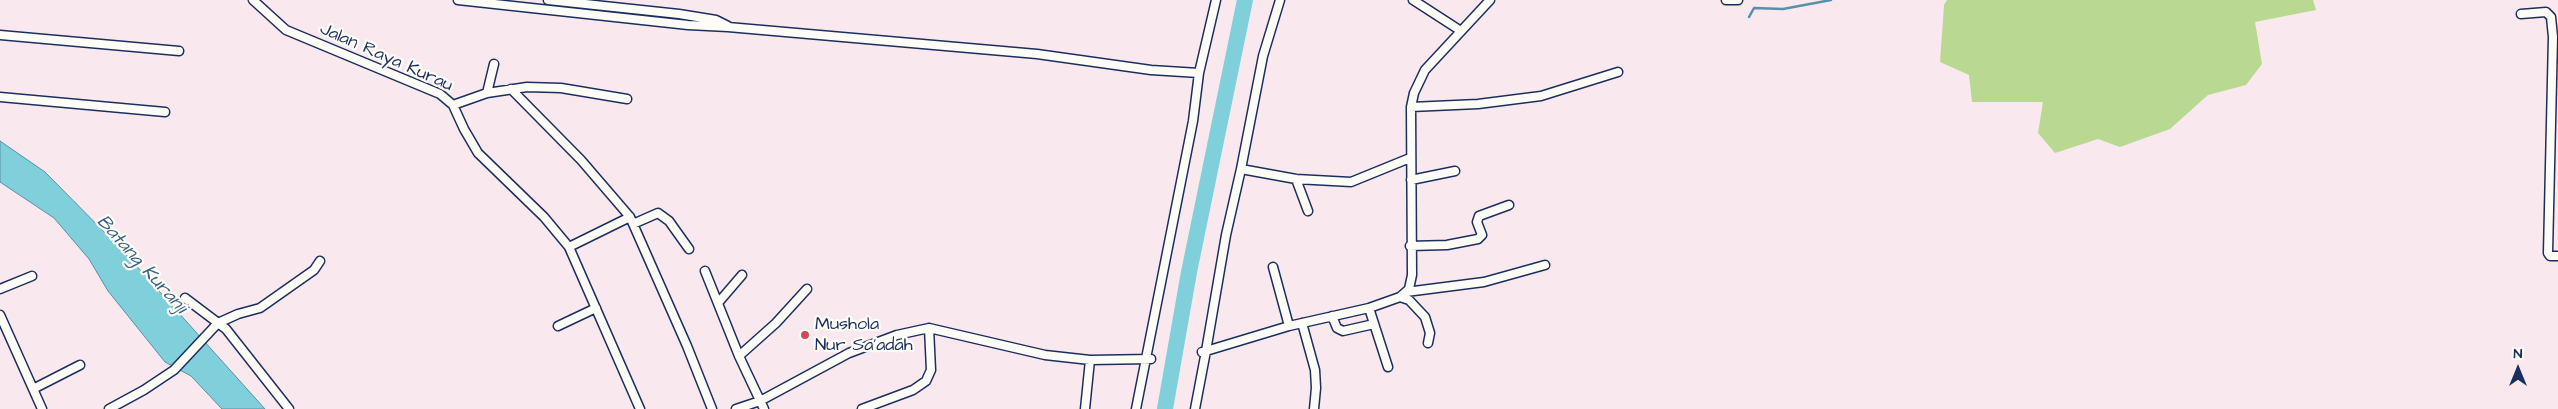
<!DOCTYPE html>
<html>
<head>
<meta charset="utf-8">
<style>
	body { margin:0 }
	#map { position:relative; width:2558px; height:409px; overflow:hidden; background:#f9e9ee; font-family:"Architects Daughter",sans-serif }
	canvas { display:block }
	.north { position:absolute; left:2493px; top:344px; width:50px; height:50px; -webkit-text-stroke:4px #fdfcf7; paint-order:stroke; rotate:0deg; font-size:14px; font-weight:700; line-height:20px; text-align:center; color:#1b2f5e }
	.north::after { content:''; display:block; margin:auto; width:18px; height:22px; background:#1b2f5e; clip-path:polygon(50% 0,100% 100%,50% 72%,0 100%) }
</style>
</head>
<body>
<div id="map">
<canvas width="2558" height="409"></canvas>
<div class="north">N</div>
</div>
<script>
const ctx = document.querySelector('canvas').getContext('2d');
ctx.lineJoin = 'round';
function fillPath(path, color) { ctx.fillStyle = color; ctx.fill(path, 'evenodd'); }
const poly = rows => new Path2D(rows.map(r => 'M' + r).join(''));
function stroke(path, color, width, dash) { ctx.strokeStyle = color; ctx.lineWidth = width; ctx.lineCap = dash ? 'butt' : 'round'; ctx.setLineDash(dash || []); ctx.stroke(path); }
function drawText(font, color, halo, rows, align = 'center') {
  ctx.font = font + ' "Architects Daughter",sans-serif'; ctx.lineWidth = 4.5; ctx.setLineDash([]); ctx.textBaseline = 'middle'; ctx.strokeStyle = halo; ctx.fillStyle = color; for (const [text, x, y, turn = 0] of rows) {
    ctx.save(); ctx.translate(x, y); ctx.rotate((+turn || 0) * Math.PI / 180); ctx.textAlign = isNaN(turn) ? turn : align; if (halo) ctx.strokeText(text, 0, 0); ctx.fillText(text, 0, 0); ctx.restore();
  }
}
fillPath(poly([
	[1947,0,2313,0,2316,10,2255,22,2262,64,2246,85,2208,95,2170,129,2120,147,2098,139,2055,153,2038,133,2043,102,1972,102,1969,75,1940,62,1944,5]
]), '#b9d992');
const water = poly([
	[0,141,45,172,124,252,265,409,222,409,191,376,165,362,108,291,89,259,54,218,0,182,0,141]
]);
fillPath(water, '#80d0db');
stroke(water, '#5890a9', 1);
stroke(poly([
	[1749,17,1754,8,1783,9,1831,0]
]), '#5890a9', 2.5);
stroke(poly([
	[1165,409,1189,272,1245,0]
]), '#80d0db', 16);
const street = poly([
	[253,0,286,30,440,94,453,105,464,129,478,153,544,217,569,247,640,409],
	[458,0,688,25,728,27,1037,54,1151,70,1199,73],
	[548,0,679,14,716,20,728,26],
	[1413,0,1461,31],
	[1726,0,1738,0],
	[2521,14,2546,12,2551,17,2553,37,2548,253,2550,256,2558,256],
	[0,35,179,51],
	[511,89,581,160,630,217,687,346,712,409],
	[487,93,494,64],
	[0,97,165,112],
	[453,105,487,93,527,87,561,88,627,99],
	[1411,107,1478,104,1541,96,1618,72],
	[1241,169,1263,56,1280,0],
	[1296,179,1308,211],
	[1411,180,1455,171],
	[633,224,658,213,669,221,689,249],
	[1410,246,1447,245,1478,239,1482,235,1477,222,1479,216,1509,205],
	[569,247,630,217],
	[1273,267,1289,326],
	[705,271,739,356,764,409],
	[0,289,32,276],
	[1406,292,1484,282,1545,265],
	[1400,297,1409,300,1425,317,1430,333,1428,343],
	[185,298,226,329,289,409],
	[718,303,742,275],
	[1369,308,1388,367],
	[0,315,42,409],
	[1332,316,1337,328,1343,331,1374,324],
	[1302,323,1315,370,1316,388,1314,409],
	[558,326,596,308],
	[1202,352,1206,351,1226,235,1241,169,1296,179,1351,182,1410,158],
	[739,356,776,323,807,289],
	[33,389,80,365],
	[109,409,144,390,174,370,218,323,238,314,260,308,314,270,320,261],
	[736,409,760,401,849,353,897,335,929,328,1045,355,1090,360,1151,359],
	[862,409,913,390,926,381,931,370,929,328],
	[1085,409,1090,360],
	[1136,409,1193,121,1199,73,1216,0],
	[1195,409,1206,351,1289,326,1369,308,1400,297,1409,289,1412,275,1411,107,1414,93,1425,70,1490,0]
]);
stroke(street, '#1b2f5e', 11);
stroke(street, '#fdfcf7', 8);
for (const [x, y, r, color] of [
	[805,335,5,"#d1495b"]
]) { const dot = new Path2D(); dot.arc(x, y, r, 0, 2 * Math.PI); ctx.fillStyle = color; ctx.fill(dot); stroke(dot, '#fdfcf7', 2); }
drawText('18px', '#1b2f5e', '#fdfcf7', [
	["Jalan Raya Kurau",386,58,24]
]);
drawText('18px', '#1b2f5e', '#fdfcf7', [
	["Mushola",815,325],
	["Nur Sa'adah",815,346]
], 'left');
drawText('italic 19px', '#395f84', '#fdfcf7', [
	["Batang Kuranji",141,265,48]
]);
</script>
</body>
</html>
